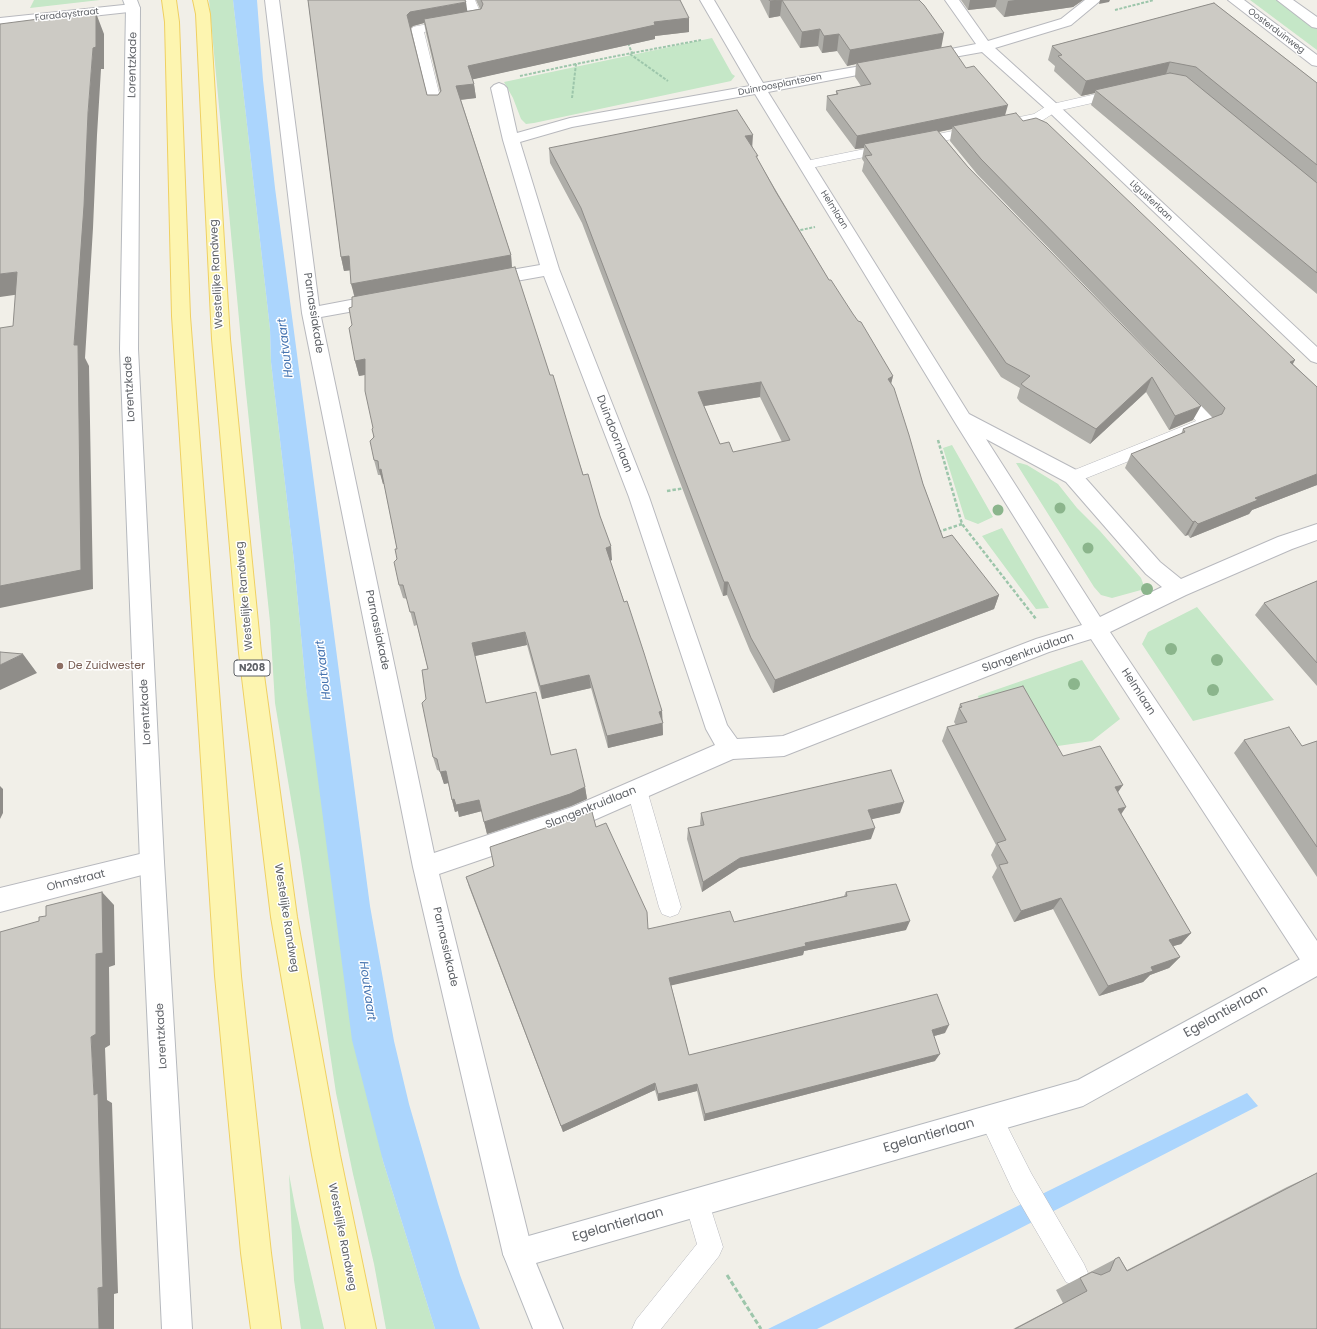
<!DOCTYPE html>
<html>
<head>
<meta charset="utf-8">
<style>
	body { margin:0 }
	canvas { display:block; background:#f1efe8 }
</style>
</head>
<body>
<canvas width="1317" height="1329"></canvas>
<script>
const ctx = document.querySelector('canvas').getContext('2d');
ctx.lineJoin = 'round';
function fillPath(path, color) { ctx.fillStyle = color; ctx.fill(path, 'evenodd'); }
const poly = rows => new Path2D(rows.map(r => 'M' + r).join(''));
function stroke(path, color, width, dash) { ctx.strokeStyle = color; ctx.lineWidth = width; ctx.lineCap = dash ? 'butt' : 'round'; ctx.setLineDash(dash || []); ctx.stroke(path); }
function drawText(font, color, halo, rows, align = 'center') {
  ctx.font = font + ' Poppins,sans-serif'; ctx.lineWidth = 3; ctx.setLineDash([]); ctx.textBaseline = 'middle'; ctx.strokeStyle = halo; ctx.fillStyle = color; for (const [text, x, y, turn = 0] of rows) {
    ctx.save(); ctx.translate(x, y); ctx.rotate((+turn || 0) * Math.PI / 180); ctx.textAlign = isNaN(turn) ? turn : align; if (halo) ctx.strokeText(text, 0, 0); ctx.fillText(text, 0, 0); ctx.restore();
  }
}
fillPath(poly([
	[34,0,100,0,30,8],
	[209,0,233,0,270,329,271,362,294,561,306,688,383,1161,435,1329,386,1329,374,1264,353,1174,336,1093,300,853,275,703,270,622,245,383],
	[1250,0,1279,0,1317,28,1317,50],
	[712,38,732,74,735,76,731,81,534,123,526,124,521,119,513,98,504,82],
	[952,445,993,517,978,524,965,519,943,448],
	[1016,463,1020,463,1027,465,1058,484,1077,508,1100,531,1141,578,1144,586,1141,590,1112,598,1101,595,1094,587],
	[1002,528,1049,608,1036,609,982,536],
	[1197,607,1274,700,1193,721,1142,644,1148,632],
	[1082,660,1120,719,1092,741,1051,747,980,703,978,696],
	[289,1174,295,1206,324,1329,301,1329,294,1280]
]), '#c5e7c7');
fillPath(poly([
	[233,0,257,0,263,80,275,188,370,906,394,1041,409,1104,438,1204,460,1275,480,1329,435,1329,383,1161,352,1040,306,688,294,561,271,362,270,329],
	[1247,1093,1258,1106,1007,1235,817,1329,768,1329]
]), '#abd5fd');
const lane = poly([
	[463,0,475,0,483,19,481,22,424,32,442,105,440,108,430,108,411,30,413,27,417,26,470,17,463,0],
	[1118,89,1123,90,1125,93,1123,96,1057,111,1043,120,938,142,933,141,931,138,933,135,938,134,1034,114,1048,105,1118,89],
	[889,144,894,145,896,148,894,151,806,169,801,168,799,165,801,162,806,161,889,144],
	[1180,388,1186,390,1214,419,1216,423,1214,427,1079,481,1073,483,1067,481,1064,477,1067,473,1196,421,1172,394,1174,390,1180,388],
	[637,781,644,784,647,790,681,907,678,914,670,917,662,914,659,907,627,790,630,784,637,781],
	[991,1106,999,1110,1031,1173,1084,1264,1088,1273,1084,1282,1075,1286,1066,1282,1013,1191,979,1118,983,1110,991,1106],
	[697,1191,706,1194,709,1203,723,1247,719,1256,661,1329,632,1329,636,1320,697,1244,685,1203,688,1194,697,1191]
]);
const street = poly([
	[265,0,279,0,319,306,382,294,388,296,391,300,388,304,382,306,321,317,434,853,572,807,715,745,706,729,629,497,544,276,488,286,482,284,479,280,482,276,488,274,540,265,503,140,491,88,494,85,499,83,504,85,507,88,517,133,570,118,750,86,700,0,714,0,763,83,884,62,889,63,891,66,889,69,884,70,768,92,969,414,1080,472,1160,562,1181,579,1278,537,1317,524,1317,540,1292,549,1186,595,1110,632,1317,941,1317,975,1308,972,1091,639,1049,652,784,756,733,759,585,824,439,874,533,1254,528,1264,518,1269,508,1264,503,1254,413,867,302,313,265,0],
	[755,94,956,424,1082,625,1036,639,783,736,737,739,727,725,649,497,559,269,520,142,572,127,755,94],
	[986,439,1066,482,1146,574,1162,587,1100,617,986,439],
	[945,0,959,0,988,41,1061,19,1085,0,1101,0,1071,25,995,48,1058,105,1317,347,1317,363,1311,361,1048,111,982,52,926,62,921,61,919,58,921,55,976,44,945,0],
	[1228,0,1244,0,1317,55,1317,66,1312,65,1228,0],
	[1277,0,1293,0,1317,17,1317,28,1312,27,1277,0],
	[133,4,138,5,140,8,138,11,0,26,0,18,133,4],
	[152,851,161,854,164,862,161,870,0,912,0,888,152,851]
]);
const secondary = poly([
	[123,0,137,0,140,8,138,349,164,862,192,1329,162,1329,140,862,120,349,126,8,123,0],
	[1317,950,1317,976,1083,1106,536,1263,563,1329,533,1329,503,1254,508,1244,518,1239,1078,1080,1317,950]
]);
const primary = poly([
	[162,0,176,0,179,22,190,316,241,976,271,1253,281,1329,251,1329,241,1253,215,976,172,316,165,22,162,0],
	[193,0,207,0,210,14,230,339,261,653,297,917,340,1155,376,1329,346,1329,312,1155,271,917,239,653,212,339,196,14,193,0]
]);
stroke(lane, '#b8b9be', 1);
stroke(street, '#b8b9be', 2);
stroke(secondary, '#b6b9be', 2);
stroke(primary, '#efd062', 2);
stroke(poly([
	[1115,10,1154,0],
	[632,53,701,40],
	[630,54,668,81],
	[520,76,576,64],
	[572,98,576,64,632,53,628,43],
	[796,231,815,227]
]), '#9dc6ab', 2, [3, 1.5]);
stroke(poly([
	[938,440,962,524,1036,619],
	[667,491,685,488],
	[938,532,962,524]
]), '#9dc6ab', 2.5, [3.5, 2]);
stroke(poly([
	[727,1275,761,1329]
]), '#9dc6ab', 3, [5, 2.5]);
fillPath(lane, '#fff');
fillPath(street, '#fff');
fillPath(secondary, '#fff');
fillPath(primary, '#fdf5b0');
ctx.fillStyle = '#8bb58c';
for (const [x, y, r] of [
	[1060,508,5.5],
	[998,510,5.5],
	[1088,548,5.5],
	[1147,589,6],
	[1171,649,6],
	[1217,660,6],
	[1074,684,6],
	[1213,690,6]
]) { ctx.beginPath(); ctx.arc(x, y, r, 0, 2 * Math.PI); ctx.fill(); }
fillPath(poly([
	[308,0,467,11,480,9,476,0,680,0,689,32,655,36,655,39,473,79,476,98,461,100,511,255,512,268,550,375,612,560,610,561,662,711,663,735,608,748,591,688,542,699,527,645,475,656,486,703,551,755,585,787,587,799,571,806,487,834,482,811,459,817,458,811,455,812,452,800,448,783,444,784,440,771,437,770,433,757,426,699,428,669,417,625,414,626,407,599,403,598,399,585,397,549,384,484,383,484,381,475,378,475,374,460,373,428,365,375,359,376,355,361,352,325,352,307,354,296,350,270,344,271,341,257],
	[424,23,426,33,440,92,438,95,427,95,411,28,413,26],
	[760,0,919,0,941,48,966,68,1005,115,1023,121,1293,364,1317,387,1317,485,1252,510,1249,514,1190,538,1188,535,1185,536,1125,468,1131,454,1181,434,1183,429,1213,418,977,174,950,141,952,129,939,132,968,167,1193,420,1169,430,1146,392,1090,444,1020,402,1017,398,1020,388,1001,377,862,171,864,162,862,159,864,148,855,149,826,110,827,96,836,94,836,91,861,86,855,77,856,64,847,66,837,51,822,53,818,46,800,48,780,16,769,18],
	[961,0,1083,0,1073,7,1004,17,995,7,968,10],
	[1214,3,1317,83,1317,294,1091,105,1095,93,1081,96,1054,71,1055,66,1048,60,1052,46],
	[752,146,758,160,829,280,893,376,891,384,923,484,943,538,999,595,994,609,773,693,750,651,727,595,723,596,582,223,550,163,549,148],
	[760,397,782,442,733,452,720,444,704,406],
	[1317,581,1317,686,1255,615,1264,603],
	[960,704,1063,756,1118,792,1121,814,1191,933,1181,944,1173,946,1180,957,1169,968,1150,975,1143,982,1099,996,1053,909,1014,922,992,877,997,868,991,855,996,845,942,741,947,727,956,725,954,722],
	[1244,740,1302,746,1317,741,1317,877,1234,753],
	[701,813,900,813,871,819,871,839,739,868,702,892,687,839,688,828,701,826,700,824],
	[596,827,648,929,734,922,844,896,846,892,906,930,804,951,803,955,671,985,689,1055,945,1033,934,1036,935,1061,704,1121,697,1091,658,1101,655,1090,563,1132,469,887,466,877],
	[1317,1173,1317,1329,1013,1329,1063,1303,1056,1290,1119,1257,1127,1270,1287,1187]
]), '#afaea9');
fillPath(poly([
	[782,0,780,16,769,18,770,1],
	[970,0,997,0,995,7,968,10],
	[1015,0,1083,0,1073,7,1004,17,1008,1],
	[1100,0,1110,0,1109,2,1099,4],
	[466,2,468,16,424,19,424,23,413,26,410,29,407,15,410,12],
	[96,13,104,34,104,69,101,69,97,135,93,228,85,358,89,366,93,589,0,608,0,586,74,345,88,113,93,48],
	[689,18,689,32,655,36,655,39,470,80,468,66,654,22],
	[820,29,818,46,800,48,802,32],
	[944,33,941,49,857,63,856,64,847,66,850,50],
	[839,34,837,51,822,53,824,36],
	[1170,62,1165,77,1095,90,1095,93,1081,96,1086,81],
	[474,84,476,98,458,100,456,86],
	[1008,105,1004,119,953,126,952,129,866,147,864,144,864,148,855,149,857,136],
	[753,135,752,150,745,136],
	[511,255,512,269,355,298,351,284],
	[349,256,353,270,344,271,341,257],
	[17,272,28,293,0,297,0,274],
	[365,359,369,374,359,376,355,361],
	[1295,360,1287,375,1290,362],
	[893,376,889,391,888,379],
	[1152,377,1146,392,1090,444,1096,429],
	[761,382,760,397,698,407,698,392],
	[1201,406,1193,420,1169,430,1175,416],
	[381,469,385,484,383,484,379,470],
	[1317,474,1317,485,1252,510,1249,514,1190,538,1198,524,1255,498],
	[1195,521,1188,535,1185,536,1193,522],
	[611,546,612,560,607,562,606,548],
	[724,582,728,582,727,595,723,596],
	[999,595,994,609,773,693,775,680],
	[525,632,527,645,475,656,472,643],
	[23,654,37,673,0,690,0,665],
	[589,675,591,688,542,699,540,686],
	[662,711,663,735,608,748,607,736],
	[446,771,449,783,444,784,440,772],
	[1123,785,1114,798,1115,787],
	[0,786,3,789,3,813,0,819],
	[585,787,587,799,571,806,487,834,484,822],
	[454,799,479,800,482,811,459,817,458,811,455,812,452,800],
	[904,802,900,813,864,821,868,810],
	[1126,807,1118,819,1118,809],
	[875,828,871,839,739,868,702,892,703,882,740,858],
	[102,892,114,905,115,965,109,967,110,1045,105,1048,107,1100,112,1103,118,1293,114,1294,114,1329,99,1329,94,1095,91,1037,96,954],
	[1061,898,1053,909,1014,922,1021,911],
	[910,921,906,930,804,951,803,955,669,986,669,978,805,943],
	[1191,933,1181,944,1159,950,1169,940],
	[1180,957,1169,968,1150,975,1143,982,1099,996,1108,986,1151,967],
	[949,1025,945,1033,927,1038,932,1030],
	[940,1054,935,1061,704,1121,705,1114],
	[655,1083,655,1090,563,1132,561,1126],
	[697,1084,697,1091,658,1101,658,1094]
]), '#8f8d89');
const building = poly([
	[308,0,465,0,466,2,410,12,407,15,427,95,438,95,441,91,424,19,481,9,483,4,481,0,680,0,689,18,654,22,655,25,468,66,474,84,456,86,511,255,351,284,349,256,341,257,308,0],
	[769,0,780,0,770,1,769,0],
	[782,0,919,0,924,5,944,33,850,50,839,34,824,36,820,29,802,32,782,0],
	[1214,3,1317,83,1317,165,1196,67,1170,62,1086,81,1058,56,1062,55,1052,46,1214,3],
	[96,13,96,47,93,48,88,113,84,206,74,345,78,345,81,570,0,586,0,328,13,326,17,272,0,274,0,24,54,17,96,13],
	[951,46,966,68,974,66,1008,105,857,136,827,96,838,94,836,91,871,84,857,63,951,46],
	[1170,73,1186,76,1317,183,1317,273,1095,90,1170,73],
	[737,110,753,135,745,136,758,156,756,156,776,192,829,280,831,280,853,314,858,321,861,322,893,376,888,379,894,388,909,435,923,484,943,538,952,535,999,595,775,680,751,638,728,582,724,582,581,208,549,148,737,110],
	[761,382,790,440,733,452,729,442,720,444,698,392,761,382],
	[1016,113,1023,121,1036,118,1047,123,1295,360,1290,362,1317,387,1317,474,1255,498,1258,500,1198,524,1195,521,1193,522,1131,454,1185,432,1183,429,1222,414,1225,408,981,159,953,126,1016,113],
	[937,130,968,167,1201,406,1175,416,1152,377,1096,429,1025,387,1021,384,1030,376,1006,363,865,156,872,155,864,144,937,130],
	[515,267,550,375,553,375,583,475,588,474,600,516,611,546,606,548,624,602,627,601,644,653,662,711,659,712,663,723,607,736,589,675,540,686,525,632,472,643,486,703,536,692,551,755,576,749,585,787,570,794,484,822,479,800,456,805,454,799,452,800,446,771,440,772,437,759,433,757,422,703,426,699,422,670,428,669,414,612,410,612,403,585,399,585,394,562,397,559,395,549,397,549,381,469,379,470,378,461,374,460,370,441,374,437,372,429,373,428,365,391,365,359,355,361,349,328,352,325,349,308,352,307,352,297,515,267],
	[1317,581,1317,663,1264,603,1317,581],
	[0,652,23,654,0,665,0,652],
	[1023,686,1063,756,1100,746,1123,785,1115,787,1126,807,1118,809,1191,933,1169,940,1180,957,1151,967,1153,971,1108,986,1061,898,1021,911,999,865,1008,863,997,843,1006,840,947,727,967,722,959,708,962,707,960,704,1023,686],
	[1289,727,1302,746,1317,741,1317,847,1244,740,1289,727],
	[891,770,904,802,868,810,875,828,740,858,703,882,688,828,704,825,701,813,891,770],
	[592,812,596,827,606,823,647,912,648,929,730,911,734,922,847,896,846,892,896,884,910,921,805,943,806,946,669,978,689,1055,937,994,949,1025,932,1030,940,1054,705,1114,697,1084,658,1094,655,1083,561,1126,466,877,494,866,490,847,592,812],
	[102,892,103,953,96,954,96,1034,91,1037,94,1095,98,1093,103,1287,98,1288,99,1329,0,1329,0,932,39,921,39,917,46,916,46,906,102,892],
	[1317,1173,1317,1329,1015,1329,1087,1291,1080,1278,1092,1272,1101,1275,1110,1271,1115,1259,1119,1257,1127,1271,1317,1173]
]);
fillPath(building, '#cccac4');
stroke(building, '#8f8d89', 1);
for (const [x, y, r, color] of [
	[60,666,4,"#8d6e63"]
]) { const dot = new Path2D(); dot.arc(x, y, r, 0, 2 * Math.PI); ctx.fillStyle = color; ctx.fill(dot); stroke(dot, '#fff', 1.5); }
drawText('9px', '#5f6267', '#fff', [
	["Faradaystraat",67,15,-6],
	["Oosterduinweg",1276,31,37],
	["Duinroosplantsoen",780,85,-11],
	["Ligusterlaan",1151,201,43],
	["Helmlaan",834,210,58]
]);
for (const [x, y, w] of [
	[252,668,36]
]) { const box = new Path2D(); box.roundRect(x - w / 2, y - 8, w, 16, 3); ctx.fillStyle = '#fff'; ctx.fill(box); stroke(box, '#5f6267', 1); }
drawText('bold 10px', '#5f6267', null, [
	["N208",252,668]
]);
drawText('11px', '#5f6267', '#fff', [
	["Lorentzkade",133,65,-89],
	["Westelijke Randweg",217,274,-93],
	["Parnassiakade",313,313,81],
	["Lorentzkade",130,389,-93],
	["Duindoornlaan",614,434,69],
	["Westelijke Randweg",245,596,-95],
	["Parnassiakade",377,630,78],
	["Slangenkruidlaan",1028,653,-20],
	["Helmlaan",1138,692,57],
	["Lorentzkade",146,712,-93],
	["Slangenkruidlaan",591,808,-22],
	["Ohmstraat",76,881,-14],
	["Westelijke Randweg",286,918,81],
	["Parnassiakade",445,947,77],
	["Lorentzkade",162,1036,-93],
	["Westelijke Randweg",342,1237,79]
]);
drawText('11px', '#785e54', '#fff', [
	["De Zuidwester",68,666]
], 'left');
drawText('italic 12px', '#4674b0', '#fff', [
	["Houtvaart",286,348,-97],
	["Houtvaart",324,670,-97],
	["Houtvaart",367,991,82]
]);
drawText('13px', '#5f6267', '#fff', [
	["Egelantierlaan",1226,1012,-29],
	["Egelantierlaan",929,1136,-16],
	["Egelantierlaan",618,1225,-16]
]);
</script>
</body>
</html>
